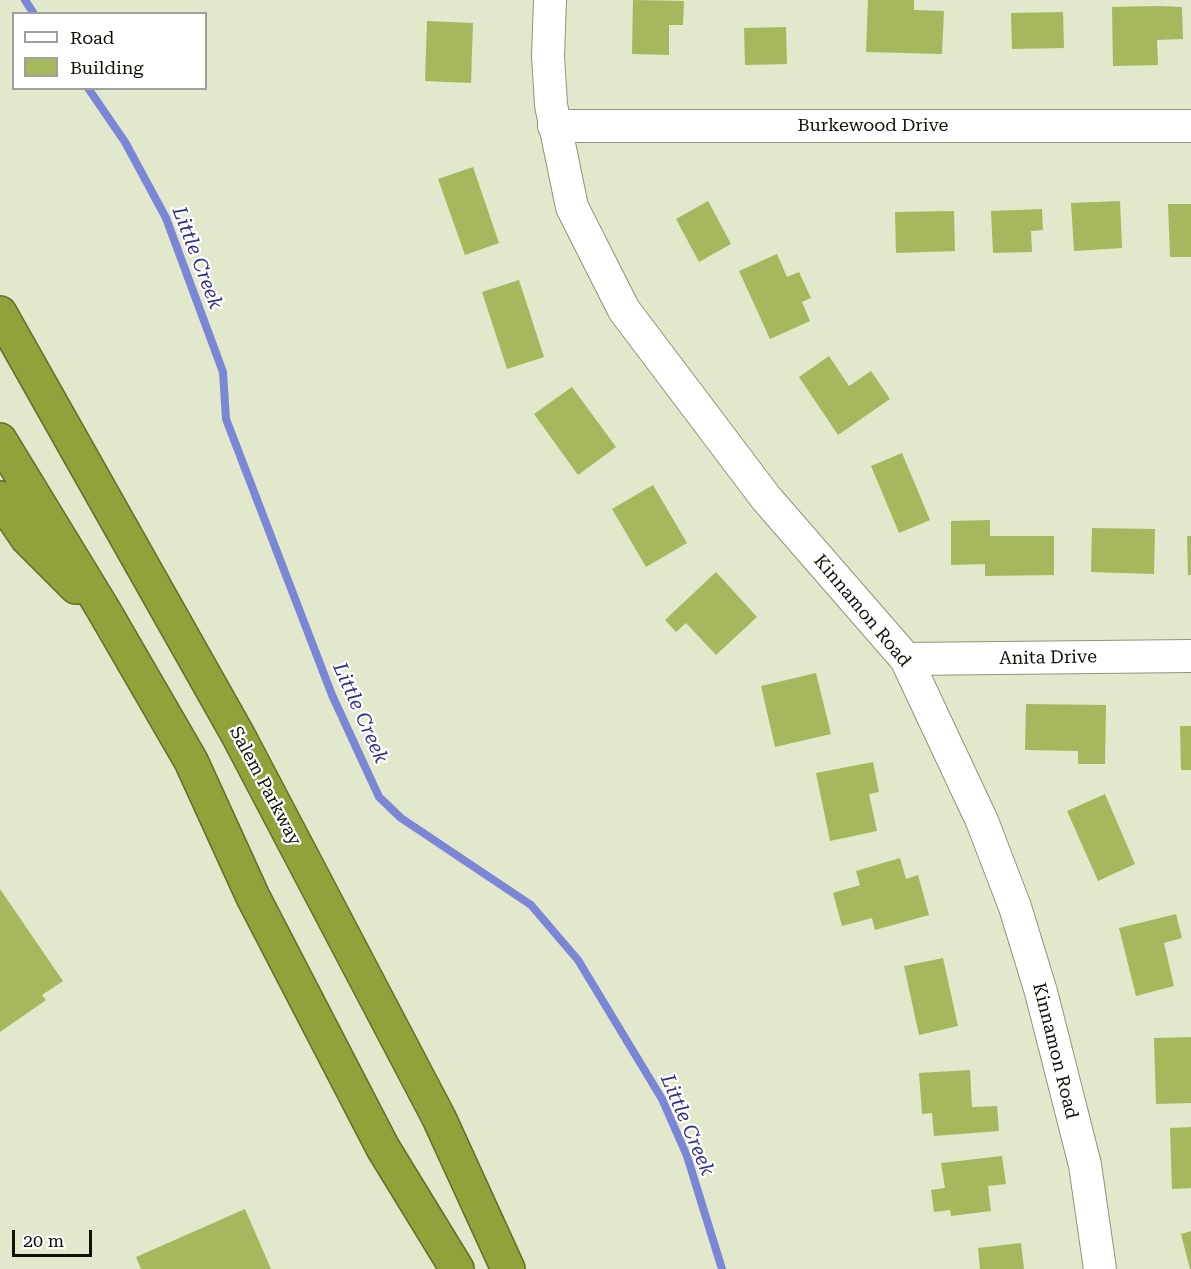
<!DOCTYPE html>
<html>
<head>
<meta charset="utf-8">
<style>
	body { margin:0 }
	#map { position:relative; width:1191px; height:1269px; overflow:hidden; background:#e1e8cb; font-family:"Roboto Serif",serif }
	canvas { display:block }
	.legend { position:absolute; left:12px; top:12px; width:195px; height:78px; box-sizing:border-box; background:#fff; border:2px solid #9fa09c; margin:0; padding:8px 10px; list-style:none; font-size:18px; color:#0f1107 }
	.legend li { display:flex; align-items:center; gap:12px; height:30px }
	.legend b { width:30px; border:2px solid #9fa09c }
	.scale { position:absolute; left:12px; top:1230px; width:80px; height:27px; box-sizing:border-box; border:3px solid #0f1107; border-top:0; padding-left:8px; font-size:18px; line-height:21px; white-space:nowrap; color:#0f1107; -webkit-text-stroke:4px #fff; paint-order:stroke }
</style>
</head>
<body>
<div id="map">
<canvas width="1191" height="1269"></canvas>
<ul class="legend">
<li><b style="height:8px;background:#fff"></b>Road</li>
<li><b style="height:16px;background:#a6b85d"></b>Building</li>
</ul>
<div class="scale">20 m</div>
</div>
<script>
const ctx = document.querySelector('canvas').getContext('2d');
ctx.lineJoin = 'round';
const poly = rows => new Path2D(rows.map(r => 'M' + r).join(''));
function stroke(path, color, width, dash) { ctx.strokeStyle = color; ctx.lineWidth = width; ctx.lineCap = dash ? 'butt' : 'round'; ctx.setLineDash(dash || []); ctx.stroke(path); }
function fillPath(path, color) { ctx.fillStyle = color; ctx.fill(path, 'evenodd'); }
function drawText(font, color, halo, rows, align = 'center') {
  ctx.font = font + ' "Roboto Serif",serif'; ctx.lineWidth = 4.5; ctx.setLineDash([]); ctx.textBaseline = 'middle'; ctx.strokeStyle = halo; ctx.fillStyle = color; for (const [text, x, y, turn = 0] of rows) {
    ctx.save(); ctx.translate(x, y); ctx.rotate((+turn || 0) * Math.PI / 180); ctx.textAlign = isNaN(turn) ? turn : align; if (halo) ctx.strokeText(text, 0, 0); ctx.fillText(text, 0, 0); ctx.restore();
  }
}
stroke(poly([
	[25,0,34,14],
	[88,88,125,142,166,218,223,372,226,419,332,695,379,797,401,818,531,905,578,960,662,1099,687,1156,722,1269]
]), '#7c86d6', 8);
fillPath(poly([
	[633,0,684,1,683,25,669,25,669,55,632,54],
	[868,0,914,0,914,10,944,11,942,54,866,52],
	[1158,6,1182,7,1183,39,1157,40,1158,65,1113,66,1112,7],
	[1063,12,1064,48,1012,49,1011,13],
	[427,21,473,23,471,83,425,81],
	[786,27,787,64,745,65,744,28],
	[473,167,499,243,465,255,438,179],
	[708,201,731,244,699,262,676,219],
	[1120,201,1122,248,1074,251,1071,203],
	[1168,204,1191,204,1191,257,1170,257],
	[1042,209,1043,230,1031,231,1032,252,993,253,991,211],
	[954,211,955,251,896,253,895,212],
	[777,254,787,277,799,272,811,298,802,302,810,321,770,339,739,271],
	[519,280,544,357,507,369,482,292],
	[829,356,849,386,871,371,890,399,838,435,799,377],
	[572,387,616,447,578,475,534,414],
	[902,453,930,520,899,533,871,466],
	[653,485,687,543,646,567,612,509],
	[990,520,990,536,1054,536,1054,575,985,576,985,564,951,565,951,521],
	[1092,528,1155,529,1154,574,1091,572],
	[1187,536,1191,536,1191,575,1188,575],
	[716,572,757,617,716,655,686,623,676,632,665,620],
	[816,673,831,734,775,747,761,686],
	[1026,704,1106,705,1105,764,1078,764,1078,751,1025,750],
	[1180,726,1191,726,1191,770,1181,770],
	[873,762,879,792,869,794,877,831,830,841,816,773],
	[1105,794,1135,864,1098,881,1067,811],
	[900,858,906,879,918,875,929,915,875,930,872,918,842,926,833,893,860,885,856,871],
	[0,889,63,981,42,995,46,1000,0,1032],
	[1176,914,1182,938,1164,943,1174,986,1136,996,1119,928],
	[943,958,958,1026,919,1035,904,966],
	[1191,1037,1191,1103,1156,1104,1154,1038],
	[970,1070,972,1107,997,1106,999,1131,934,1136,932,1113,922,1114,919,1073],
	[1191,1127,1191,1188,1172,1189,1170,1128],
	[1002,1156,1006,1184,988,1186,991,1211,951,1216,950,1210,934,1212,931,1190,945,1188,941,1163],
	[245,1209,271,1269,141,1269,136,1257],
	[1191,1231,1191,1269,1190,1269,1181,1234],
	[1021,1243,1024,1269,980,1269,978,1248]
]), '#a6b85d');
const street = poly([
	[550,0,548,56,551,105,572,207,624,310,766,498,906,659,982,821,1015,907,1041,992,1085,1165,1100,1269],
	[554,126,1191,126],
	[906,659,1191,656]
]);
const highway = poly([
	[0,313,238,735,439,1118,508,1269],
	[0,440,103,609,191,761,253,897,383,1148,457,1269],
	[0,498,27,538,76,587]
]);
stroke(street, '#8e957a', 34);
stroke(highway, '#636f28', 36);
stroke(street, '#fff', 32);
stroke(highway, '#90a239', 33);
drawText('18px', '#0f1107', '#fff', [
	["Burkewood Drive",873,126],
	["Kinnamon Road",862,611,50],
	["Anita Drive",1048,658,-1],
	["Salem Parkway",265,786,62],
	["Kinnamon Road",1055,1051,76]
]);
drawText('italic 20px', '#312f8c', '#fff', [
	["Little Creek",197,258,69],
	["Little Creek",360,713,66],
	["Little Creek",687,1125,67]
]);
</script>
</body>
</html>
